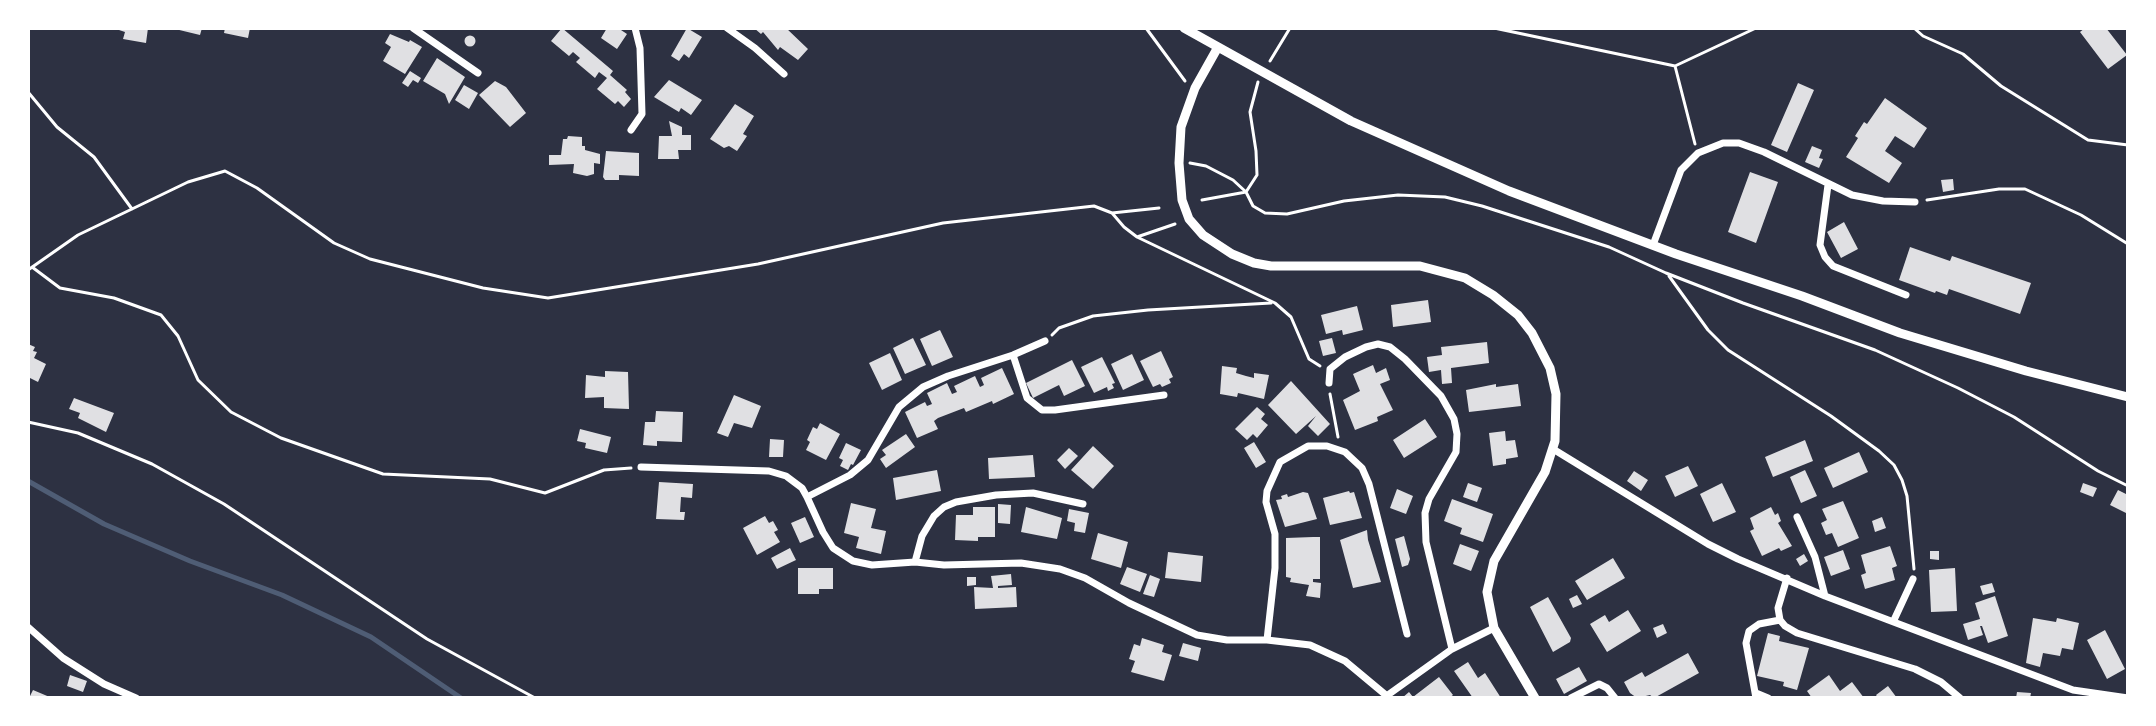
<!DOCTYPE html>
<html>
<head>
<meta charset="utf-8">
<style>
	body { margin:0 }
	#map { position:relative; width:2156px; height:726px; overflow:hidden; background:#2d3142; font-family:"DM Sans",sans-serif }
	canvas { display:block }
	.frame { position:absolute; inset:0; border:30px solid #fff; pointer-events:none }
</style>
</head>
<body>
<div id="map">
<canvas width="2156" height="726"></canvas>
<div class="frame"></div>
</div>
<script>
const ctx = document.querySelector('canvas').getContext('2d');
ctx.lineJoin = 'round';
const poly = rows => new Path2D(rows.map(r => 'M' + r).join(''));
function stroke(path, color, width, dash) { ctx.strokeStyle = color; ctx.lineWidth = width; ctx.lineCap = dash ? 'butt' : 'round'; ctx.setLineDash(dash || []); ctx.stroke(path); }
function fillPath(path, color) { ctx.fillStyle = color; ctx.fill(path, 'evenodd'); }
stroke(poly([
	[28,481,104,524,190,561,282,595,371,637,461,698]
]), '#4f5d75', 5);
fillPath(poly([
	[113,28,148,28,146,43,123,39,125,32],
	[171,28,202,28,200,35],
	[225,28,250,28,248,38,224,33],
	[562,28,613,71,610,75,627,90,625,92,631,99,624,107,618,101,615,104,597,89,607,78,599,72,595,78,576,62,580,58,573,52,569,56,551,41],
	[607,28,618,28,627,34,617,49,601,38],
	[687,28,702,37,689,58,684,54,679,61,671,56],
	[754,28,786,28,808,49,798,60,780,47,778,50,763,32,761,34],
	[2085,28,2106,28,2127,55,2108,69,2080,32],
	[390,34,409,42,410,40,422,47,405,74,383,61,391,47,385,43],
	'464.5 41a5.5 5.5 0 1 1 11 0a5.5 5.5 0 1 1-11 0Z',
	[437,58,465,77,449,104,445,94,423,81],
	[410,71,421,78,418,83,413,80,408,87,402,83],
	[669,80,702,100,691,115,681,108,679,112,654,97],
	[495,81,506,87,526,113,510,127,479,95],
	[1798,83,1814,90,1787,152,1771,145],
	[464,85,478,93,469,109,455,100],
	[1885,98,1927,128,1914,148,1895,136,1885,151,1902,163,1889,183,1846,157,1858,138,1855,136,1864,122,1867,124],
	[735,104,754,116,743,134,747,136,737,151,729,146,724,148,710,139],
	[669,121,682,127,682,135,691,135,691,150,678,150,679,159,658,159,659,136,672,136],
	[568,136,582,137,582,146,585,146,585,150,600,154,600,164,594,163,594,174,587,176,573,173,574,164,549,165,549,155,561,155,563,139,567,139],
	[1812,146,1822,150,1819,158,1823,159,1819,168,1805,162],
	[606,151,639,153,639,176,619,175,619,180,605,180,603,177],
	[1750,172,1778,182,1756,243,1728,232],
	[1953,179,1954,190,1943,192,1941,180],
	[1844,222,1858,249,1841,258,1827,232],
	[1910,247,1950,261,1952,256,2031,283,2020,314,1949,289,1947,295,1936,291,1935,293,1899,280],
	[1428,300,1431,322,1393,327,1391,305],
	[1357,306,1363,330,1343,335,1342,330,1326,334,1321,315],
	[940,330,953,357,932,366,920,339],
	[913,338,926,365,905,374,893,348],
	[1332,338,1336,353,1323,356,1319,341],
	[1487,342,1489,363,1451,368,1452,383,1442,384,1441,370,1429,372,1427,357,1442,355,1441,347],
	[28,344,35,347,33,351,37,352,34,358,46,364,38,382,28,377],
	[1161,351,1173,377,1169,379,1171,383,1162,387,1160,384,1153,387,1140,361],
	[890,353,902,380,882,390,869,363],
	[1132,354,1144,380,1123,390,1111,364],
	[1102,357,1115,383,1112,384,1114,388,1108,391,1107,387,1094,393,1081,367],
	[1072,360,1085,386,1064,396,1059,385,1033,398,1026,383],
	[1373,365,1376,373,1386,368,1390,380,1380,384,1393,410,1377,417,1378,421,1355,430,1343,400,1360,391,1353,374],
	[1222,366,1237,368,1236,373,1246,376,1254,378,1254,373,1269,375,1264,399,1238,393,1237,397,1220,394],
	[1002,368,1014,394,993,404,992,401,966,412,964,408,938,418,934,421,938,429,917,438,905,412,925,402,927,406,932,404,927,393,947,383,952,394,957,392,954,386,975,376,980,387,984,385,981,378],
	[605,371,628,372,629,409,604,408,604,397,585,398,586,375,605,377],
	[1291,381,1330,424,1318,436,1308,426,1316,416,1296,434,1268,405],
	[1496,384,1496,387,1518,384,1521,406,1469,412,1466,390],
	[734,395,761,406,752,428,734,423,728,437,717,433],
	[74,398,114,413,106,432,78,418,80,413,69,409],
	[1257,407,1265,414,1261,419,1268,425,1257,438,1253,434,1247,440,1235,429],
	[656,411,683,412,682,442,657,441,657,446,643,445,645,422,655,422],
	[1425,419,1437,437,1404,458,1393,440],
	[820,423,840,434,826,460,806,450,810,442,807,440,813,427,817,429],
	[580,429,611,437,607,453,585,448,586,443,577,441],
	[1505,431,1506,441,1515,440,1518,457,1506,459,1506,464,1493,466,1489,433],
	[906,434,915,447,886,468,880,459,886,455,882,450],
	[770,439,784,440,783,457,769,457],
	[1805,440,1813,461,1773,477,1765,457],
	[1254,442,1266,462,1256,468,1244,448],
	[846,443,861,450,853,465,851,464,848,470,840,466,843,460,839,458],
	[1093,446,1114,466,1093,489,1071,470],
	[1069,448,1078,456,1065,469,1057,460],
	[1859,452,1868,472,1833,488,1824,468],
	[1033,455,1035,477,989,479,988,458],
	[1688,466,1698,486,1675,497,1665,476],
	[937,470,941,491,896,500,893,478],
	[1805,470,1817,496,1801,503,1790,477],
	[1634,471,1648,480,1641,491,1627,481],
	[659,482,693,484,692,498,681,497,680,512,685,512,684,520,656,519],
	[1468,483,1482,488,1477,502,1463,497],
	[1722,483,1736,512,1713,522,1700,494],
	[2083,483,2097,488,2093,497,2080,492],
	[1397,489,1413,496,1406,514,1390,508],
	[2118,490,2128,495,2128,514,2110,505],
	[1349,491,1350,493,1354,492,1362,518,1330,525,1323,498],
	[1303,492,1308,493,1317,519,1285,527,1276,500,1282,499,1281,496,1287,494,1288,497],
	[1452,499,1493,514,1483,542,1460,534,1462,528,1444,521],
	[1843,501,1859,538,1838,547,1832,533,1826,535,1821,523,1827,520,1822,509],
	[851,503,876,509,871,528,886,531,881,554,856,548,859,537,844,533],
	[998,504,1011,505,1010,524,998,523],
	[973,507,995,507,995,537,978,537,978,541,955,540,956,515,973,515],
	[1026,507,1062,518,1057,539,1021,532],
	[1771,507,1775,515,1778,513,1781,521,1778,523,1792,546,1781,551,1779,548,1762,556,1750,531,1754,529,1750,518],
	[1069,509,1089,513,1085,533,1074,531,1075,523,1067,521],
	[765,516,769,523,773,521,778,530,774,532,780,542,757,555,743,528],
	[805,517,814,537,800,543,791,523],
	[1882,517,1886,528,1875,532,1872,521],
	[1367,530,1368,540,1381,582,1353,588,1340,540],
	[1098,533,1128,542,1121,568,1091,559],
	[1404,536,1410,559,1408,565,1402,567,1395,539],
	[1313,537,1320,537,1320,579,1313,579,1313,582,1321,583,1320,598,1306,596,1309,585,1290,582,1291,578,1286,577,1286,538],
	[1460,544,1479,551,1471,571,1453,564],
	[1890,546,1897,566,1892,568,1895,580,1865,589,1861,575,1866,573,1861,555],
	[790,548,796,560,777,569,771,558],
	[1843,550,1850,569,1831,576,1824,557],
	[1930,551,1939,551,1939,560,1930,559],
	[1168,552,1203,556,1201,582,1165,578],
	[1804,554,1808,561,1800,566,1796,559],
	[1613,558,1625,578,1587,600,1575,581],
	[1127,567,1147,574,1140,592,1120,584],
	[798,568,833,568,833,589,819,589,819,594,798,594],
	[1955,568,1957,611,1931,612,1929,570],
	[1011,574,1012,585,998,586,998,588,1016,587,1017,607,975,609,974,587,993,588,991,576],
	[1150,575,1160,579,1154,597,1143,594],
	[967,577,976,577,976,585,967,586],
	[1992,583,1995,592,1983,595,1980,586],
	[1577,595,1582,604,1573,608,1569,599],
	[1995,596,2008,636,1988,643,1982,626,1980,626,1983,635,1968,640,1963,624,1980,619,1975,603],
	[1548,597,1571,638,1570,642,1553,652,1530,607],
	[1628,610,1641,631,1607,652,1590,624,1605,615,1609,622],
	[2033,618,2056,622,2057,618,2079,623,2073,650,2062,648,2060,656,2043,653,2040,667,2026,663],
	[1663,624,1667,633,1657,638,1653,628],
	[2105,630,2125,669,2107,679,2087,640],
	[1768,633,1780,636,1779,641,1809,648,1797,690,1783,686,1784,682,1757,676],
	[1142,638,1164,645,1162,652,1172,655,1164,681,1131,672,1135,661,1129,659,1134,644,1140,646],
	[1183,643,1201,648,1198,661,1179,656],
	[1688,653,1699,673,1654,698,1650,695,1637,698,1630,693,1624,682,1642,672,1645,677],
	[1468,662,1478,678,1485,673,1501,698,1473,698,1454,671],
	[1579,667,1587,681,1564,694,1556,679],
	[70,675,87,681,83,692,67,686],
	[1829,675,1840,691,1852,682,1864,698,1812,698,1807,691],
	[1439,677,1453,695,1449,698,1402,698,1409,692,1413,697],
	[1888,686,1897,698,1878,698,1876,695],
	[33,690,52,698,29,698],
	[2017,692,2031,693,2030,698,2016,698]
]), '#e0e0e3');
stroke(poly([
	[1146,28,1185,81],
	[1494,28,1675,66,1756,28],
	[1914,28,1923,36,1963,54,2001,86,2088,140,2128,145],
	[1270,61,1290,28],
	[1675,66,1695,144],
	[28,92,57,127,94,157,132,209],
	[1190,163,1206,166,1233,180,1246,192,1253,206,1265,213,1287,214,1344,201,1398,195,1445,197,1482,206,1609,247,1666,273,1743,303,1875,350,1958,388,2014,417,2098,471,2128,486],
	[1202,200,1246,192,1257,175,1256,151,1250,112,1258,82],
	[1927,200,1999,189,2025,189,2081,215,2128,244],
	[1112,213,1124,227,1137,237,1275,303,1291,317,1309,359,1320,366],
	[1137,237,1175,224],
	[32,267,60,288,114,298,161,315,178,336,198,380,231,412,281,438,383,474,490,479,545,493,604,470,631,468],
	[28,270,78,235,188,182,225,171,257,188,334,243,370,259,483,288,548,298,758,264,943,223,1094,206,1112,213,1159,208],
	[1669,276,1708,330,1728,350,1831,416,1879,451,1894,465,1902,480,1907,496,1914,569],
	[1052,335,1059,328,1093,316,1148,310,1271,303],
	[1330,394,1338,437],
	[28,422,78,433,152,464,224,504,427,639,535,698]
]), '#fff', 3);
stroke(poly([
	[413,28,478,73],
	[727,28,755,48,784,74],
	[631,130,642,114,640,48,635,28],
	[1828,185,1820,245,1825,257,1833,266,1906,295],
	[1653,245,1681,170,1698,153,1723,143,1739,143,1764,152,1852,195,1883,201,1915,202],
	[1045,341,1013,355,948,376,923,387,899,407,868,460,850,475,807,497,823,532,833,548,853,561,872,565,915,562,944,565,1021,563,1060,569,1085,578,1129,603,1197,635,1227,640,1267,640,1310,645,1345,661,1387,696],
	[1013,355,1027,398,1042,410,1055,410,1164,395],
	[1329,383,1330,369,1345,357,1366,347,1378,344,1390,347,1405,359,1441,396,1454,419,1457,434,1456,452,1429,499,1425,513,1426,542,1452,649],
	[1553,449,1708,544,1738,559,1825,596,2073,690,2128,698],
	[641,467,769,471,786,476,802,488,807,497],
	[1797,517,1815,557,1825,596],
	[915,562,922,536,934,516,944,507,956,502,996,495,1033,493,1083,504],
	[1787,578,1778,608,1780,620,1785,626,1797,633,1915,669,1941,682,1960,698],
	[1894,620,1913,579],
	[28,627,63,658,104,684,136,698],
	[1267,640,1275,568,1275,534,1266,502,1267,491,1280,462,1308,446,1327,446,1345,452,1362,468,1369,484,1407,634],
	[1756,693,1768,698],
	[1385,697,1452,649,1494,628],
	[1571,698,1599,684,1607,688,1615,698],
	[1756,698,1746,643,1749,631,1759,624,1780,620]
]), '#fff', 7);
stroke(poly([
	[1184,28,1351,121,1509,191,1676,254,1802,296,1900,333,2026,371,2128,397],
	[1218,47,1195,88,1181,127,1179,163,1182,200,1189,219,1203,235,1232,254,1254,263,1271,266,1420,266,1465,278,1493,295,1518,315,1532,333,1550,368,1556,394,1555,441,1545,472,1494,561,1487,592,1494,628,1535,698]
]), '#fff', 9);
</script>
</body>
</html>
